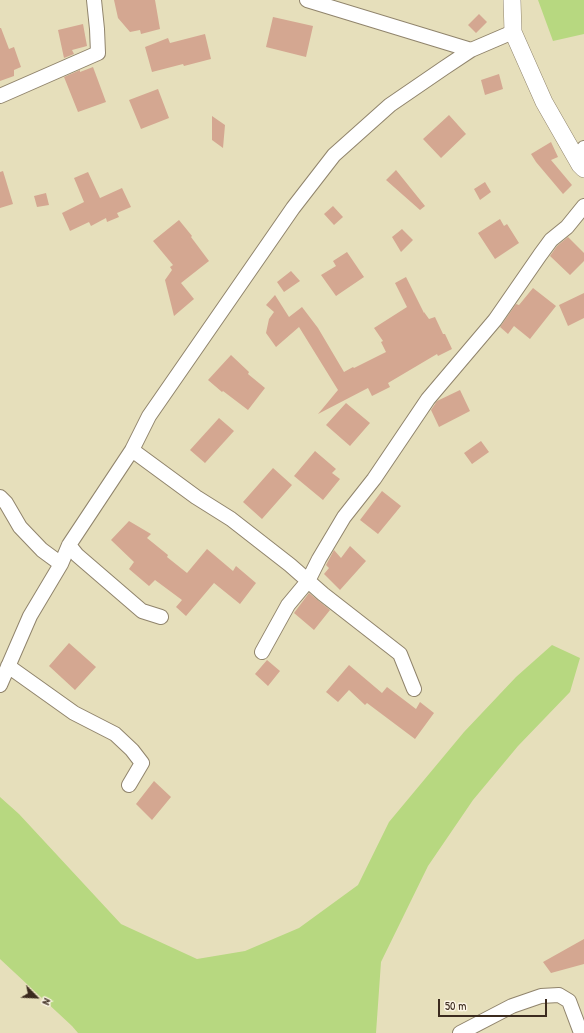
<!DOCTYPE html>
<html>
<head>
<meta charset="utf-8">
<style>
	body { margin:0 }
	#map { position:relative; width:584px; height:1033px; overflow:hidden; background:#e6dfbb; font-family:"Patrick Hand",sans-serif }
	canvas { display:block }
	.north { position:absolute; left:16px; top:977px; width:40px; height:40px; -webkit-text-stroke:3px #fcf5e5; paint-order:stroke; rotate:114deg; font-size:11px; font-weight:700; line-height:16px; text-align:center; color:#3b2a1e }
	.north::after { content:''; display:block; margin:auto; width:14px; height:18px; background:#3b2a1e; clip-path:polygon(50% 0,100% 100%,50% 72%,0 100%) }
	.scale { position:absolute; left:438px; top:999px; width:109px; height:18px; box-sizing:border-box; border:2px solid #3b2a1e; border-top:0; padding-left:5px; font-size:12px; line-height:14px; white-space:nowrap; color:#3b2a1e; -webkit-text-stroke:3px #fcf5e5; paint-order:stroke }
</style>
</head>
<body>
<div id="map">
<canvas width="584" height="1033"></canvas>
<div class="north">N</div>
<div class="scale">50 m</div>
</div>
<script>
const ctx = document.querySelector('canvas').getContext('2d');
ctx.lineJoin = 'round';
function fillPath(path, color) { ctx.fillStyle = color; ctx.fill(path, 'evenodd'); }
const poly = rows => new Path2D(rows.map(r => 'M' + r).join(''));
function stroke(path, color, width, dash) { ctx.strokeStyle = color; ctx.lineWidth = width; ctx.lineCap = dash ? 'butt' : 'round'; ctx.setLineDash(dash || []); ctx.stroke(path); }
fillPath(poly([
	[538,0,584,0,584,34,553,41],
	[552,645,580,658,570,692,518,746,473,800,428,866,381,962,376,1033,78,1033,72,1026,0,959,0,797,19,814,121,924,197,959,245,951,299,928,358,885,389,822,464,732,516,677]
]), '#b7d880');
fillPath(poly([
	[114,0,155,0,160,29,141,34,140,30,130,32,118,18],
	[479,14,487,22,476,33,468,25],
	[273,17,313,26,306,57,266,47],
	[83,24,87,46,72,50,74,54,64,58,58,30],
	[0,28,1,28,9,49,14,47,21,67,14,70,14,76,0,81],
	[205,34,211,59,184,66,183,64,152,72,145,47,168,38,170,43],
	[93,67,106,102,78,112,64,77,80,70,80,72],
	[499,74,503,89,485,95,481,80],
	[158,89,169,118,141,129,129,100],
	[449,115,466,134,441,158,423,139],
	[212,116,225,125,223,148,212,140],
	[551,142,558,157,551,160,572,185,563,194,536,162,531,154],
	[396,170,425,206,420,210,386,180],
	[3,171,13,204,0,208,0,172],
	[88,172,100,198,122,188,131,207,117,213,119,217,107,222,106,218,91,226,89,222,70,231,62,213,84,202,74,178],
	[485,182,491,192,480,200,474,189],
	[46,193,49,205,37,207,34,196],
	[333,206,343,217,334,225,324,214],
	[500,219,504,226,507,224,519,243,495,259,478,233],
	[179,220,192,236,191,237,209,261,181,283,194,299,174,316,165,280,172,270,170,267,173,265,153,241],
	[402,229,413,240,401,252,392,237],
	[568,237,584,253,584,261,570,275,550,256,557,246],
	[347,252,364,277,336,296,321,275,336,266,333,261],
	[291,271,300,281,284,292,277,282],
	[406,277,424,313,424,312,429,319,435,317,443,334,445,334,452,349,438,356,437,354,388,383,390,387,372,396,368,388,318,414,338,390,299,327,276,347,266,333,269,319,274,312,266,305,275,295,289,317,302,307,318,328,344,372,353,367,354,368,386,352,381,342,383,341,374,328,407,307,395,283],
	[533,288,556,306,530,339,514,326,508,334,500,327,516,304,519,305],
	[584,293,584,318,568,326,559,305],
	[231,355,249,372,248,374,265,388,248,410,223,391,222,392,208,380],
	[460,390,470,411,439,427,431,410,437,401],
	[346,403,370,423,350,446,326,425],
	[219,418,234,431,205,463,190,450],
	[481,441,489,452,472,464,464,453],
	[315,451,336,469,332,473,340,479,323,500,294,476],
	[273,468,292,485,262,519,243,502],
	[382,491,401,506,378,534,360,520],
	[129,521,151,534,147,538,168,555,167,557,187,573,207,549,233,571,236,566,256,583,240,604,214,583,186,616,176,607,182,600,155,580,149,586,129,569,134,562,111,540],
	[350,546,366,561,340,590,324,574,329,568,326,565,334,550,341,558],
	[309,593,330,610,314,630,294,613],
	[69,643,96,667,75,690,49,666],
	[267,660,280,671,268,686,255,674],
	[349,665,382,693,387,687,416,709,420,702,434,713,415,739,367,703,365,705,349,690,338,702,326,692],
	[154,781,171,797,152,820,136,804],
	[584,939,584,964,551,973,543,962]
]), '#d4a791');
const minor = poly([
	[307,0,471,50],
	[0,96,98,53,97,29,94,0],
	[576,158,584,148],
	[132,450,196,497,231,519,290,565,323,594,400,654,414,689],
	[0,497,6,503,20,527,42,550,61,564],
	[69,545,77,555,142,611,161,617],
	[262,652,288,605,308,581,319,559,344,517,374,479,428,399,495,320,540,255,551,240,567,227,584,206],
	[8,666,74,713,115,734,132,750,142,763,129,785],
	[0,685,30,616,61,564,69,545,132,450,149,416,293,208,334,155,390,105,444,68,471,50,513,32],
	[460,1033,512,1006,541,996,559,995,569,1001,581,1033]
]);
const tertiary = poly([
	[512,0,513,32,544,102,580,165,584,169]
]);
stroke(minor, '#90846c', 16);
stroke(tertiary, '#90846c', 18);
stroke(minor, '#fff', 14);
stroke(tertiary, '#fff', 17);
</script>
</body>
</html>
